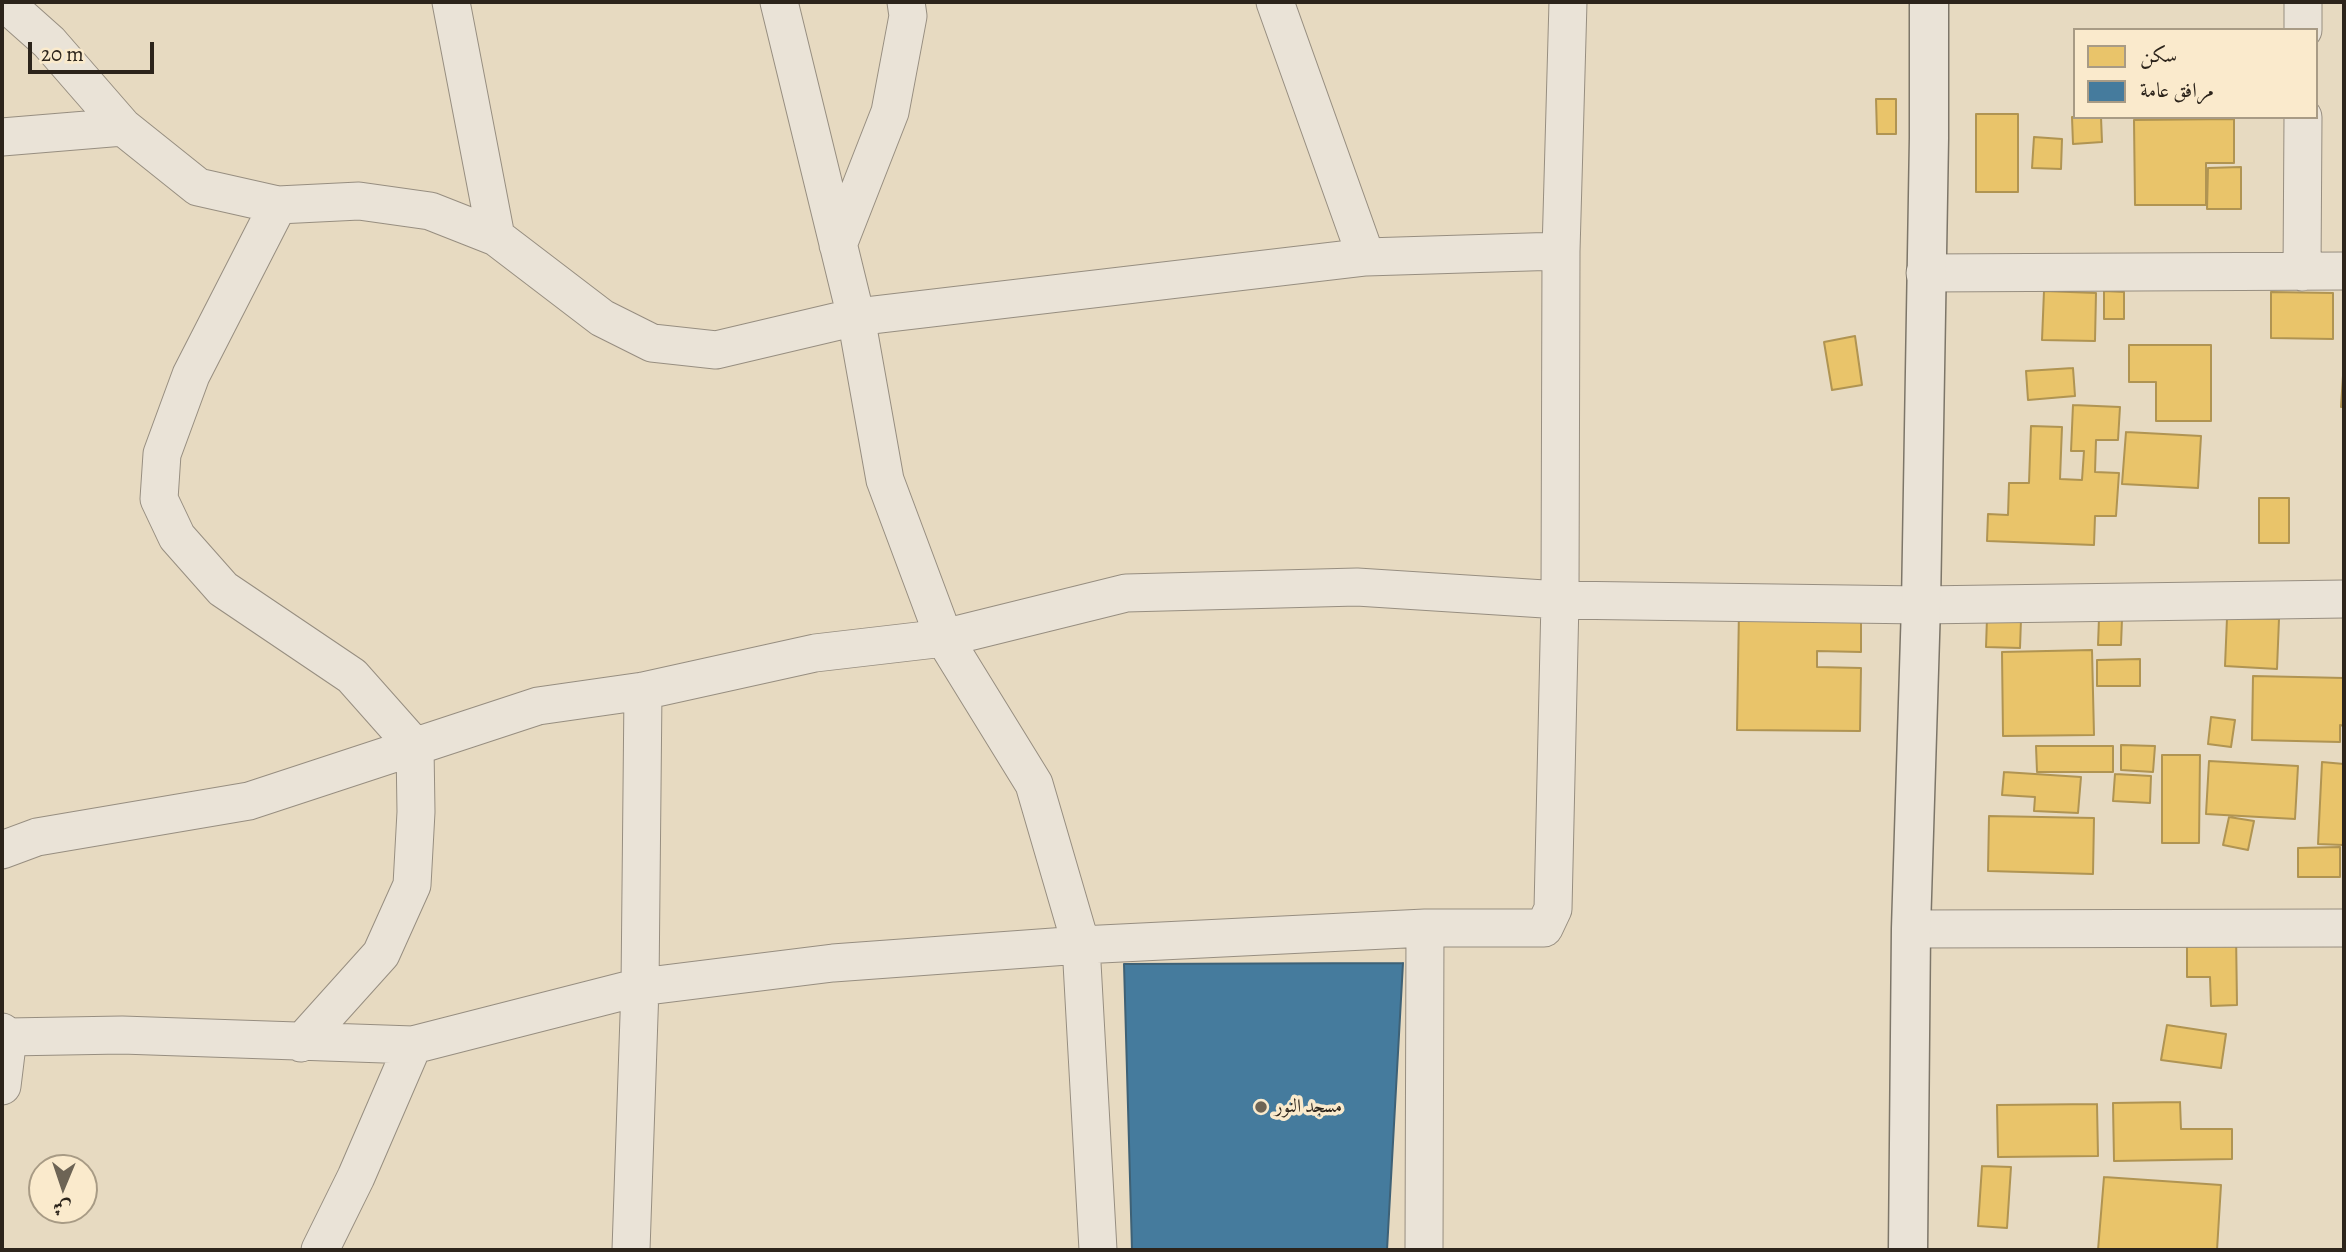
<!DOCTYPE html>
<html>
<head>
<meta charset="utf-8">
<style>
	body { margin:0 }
	#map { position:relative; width:2346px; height:1252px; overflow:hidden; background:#e7dac1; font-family:Alegreya,Amiri,serif }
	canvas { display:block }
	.frame { position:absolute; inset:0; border:4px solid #2c241b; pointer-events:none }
	.legend { position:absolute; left:2073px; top:28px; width:245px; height:91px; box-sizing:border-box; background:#faeacc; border:2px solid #a89b85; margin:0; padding:9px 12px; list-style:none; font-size:21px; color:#2c241b }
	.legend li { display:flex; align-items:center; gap:14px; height:35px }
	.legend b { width:35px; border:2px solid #a89b85 }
	.north { position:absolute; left:28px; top:1154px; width:70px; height:70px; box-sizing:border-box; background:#faeacc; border:2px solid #a89b85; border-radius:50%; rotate:182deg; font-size:19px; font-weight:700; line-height:28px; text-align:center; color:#2c241b }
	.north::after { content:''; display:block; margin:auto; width:24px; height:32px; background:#6d6455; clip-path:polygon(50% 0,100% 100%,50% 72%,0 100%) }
	.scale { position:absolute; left:28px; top:42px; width:126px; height:32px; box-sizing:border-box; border:4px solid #2c241b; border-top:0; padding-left:9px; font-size:21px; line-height:24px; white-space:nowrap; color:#2c241b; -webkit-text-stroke:5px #faeacc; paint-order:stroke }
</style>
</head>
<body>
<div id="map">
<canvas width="2346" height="1252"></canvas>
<div class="frame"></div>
<ul class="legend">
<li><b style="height:19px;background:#e9c46a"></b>سكن</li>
<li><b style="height:19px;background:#457b9d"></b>مرافق عامة</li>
</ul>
<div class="north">ش</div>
<div class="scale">20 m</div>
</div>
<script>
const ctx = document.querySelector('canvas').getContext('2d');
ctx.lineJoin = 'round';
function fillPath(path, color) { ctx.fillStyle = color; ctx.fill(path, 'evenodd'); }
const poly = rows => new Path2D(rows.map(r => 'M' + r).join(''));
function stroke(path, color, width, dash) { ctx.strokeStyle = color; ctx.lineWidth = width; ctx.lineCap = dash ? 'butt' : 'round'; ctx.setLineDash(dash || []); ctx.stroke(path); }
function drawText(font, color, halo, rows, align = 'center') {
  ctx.font = font + ' Alegreya,Amiri,serif'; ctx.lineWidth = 7; ctx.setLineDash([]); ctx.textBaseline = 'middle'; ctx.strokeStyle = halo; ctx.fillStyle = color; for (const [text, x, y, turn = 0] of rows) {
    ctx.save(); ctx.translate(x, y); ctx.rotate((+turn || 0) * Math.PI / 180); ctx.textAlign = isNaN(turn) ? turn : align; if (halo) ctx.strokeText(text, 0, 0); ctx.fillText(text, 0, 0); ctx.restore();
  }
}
const homes = poly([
	[1876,99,1896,99,1896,134,1877,134,1876,99],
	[1976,114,2018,114,2018,192,1976,192,1976,114],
	[2072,117,2101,117,2102,142,2073,144,2072,117],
	[2234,119,2234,163,2206,163,2206,205,2135,205,2134,120,2234,119],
	[2034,137,2062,139,2061,169,2032,168,2034,137],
	[2241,167,2241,209,2207,209,2208,168,2241,167],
	[2044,291,2096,293,2095,341,2042,340,2044,291],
	[2104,291,2124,292,2124,319,2104,319,2104,291],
	[2343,291,2344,291,2344,344,2343,344,2343,291],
	[2271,292,2333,293,2333,339,2271,338,2271,292],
	[1855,336,1862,385,1832,390,1824,342,1855,336],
	[2129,345,2211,345,2211,421,2156,421,2156,382,2129,382,2129,345],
	[2344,360,2344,407,2341,407,2344,360],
	[2073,368,2075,396,2028,400,2026,371,2073,368],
	[2073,405,2120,407,2118,440,2096,440,2095,472,2119,473,2116,516,2095,516,2094,545,1987,541,1988,514,2008,515,2009,483,2029,483,2031,426,2062,427,2060,479,2082,480,2084,451,2071,451,2073,405],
	[2126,432,2201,436,2198,488,2122,484,2126,432],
	[2259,498,2289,498,2289,543,2259,543,2259,498],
	[1739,609,1861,610,1861,652,1817,651,1817,667,1861,668,1860,731,1737,730,1739,609],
	[1987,618,2021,619,2020,648,1986,647,1987,618],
	[2099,618,2122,619,2121,645,2098,645,2099,618],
	[2227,618,2279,619,2277,669,2225,666,2227,618],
	[2092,650,2094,735,2003,736,2002,652,2092,650],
	[2140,659,2140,686,2097,686,2097,660,2140,659],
	[2253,676,2344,678,2344,726,2340,725,2340,742,2252,740,2253,676],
	[2211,717,2235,720,2231,747,2208,744,2211,717],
	[2121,745,2155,746,2153,772,2121,770,2121,745],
	[2036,746,2113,746,2113,772,2037,772,2036,746],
	[2162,755,2200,755,2199,843,2162,843,2162,755],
	[2209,761,2298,766,2295,819,2206,814,2209,761],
	[2322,762,2344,764,2343,845,2318,844,2322,762],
	[2004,772,2081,777,2078,813,2034,811,2035,797,2002,795,2004,772],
	[2115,774,2151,776,2150,803,2113,801,2115,774],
	[1989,816,2094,818,2093,874,1988,871,1989,816],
	[2229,817,2254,821,2248,850,2223,845,2229,817],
	[2340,847,2340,877,2298,877,2298,848,2340,847],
	[2236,932,2237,1005,2211,1006,2210,977,2187,977,2187,933,2236,932],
	[2167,1025,2226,1034,2221,1068,2161,1060,2167,1025],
	[2180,1102,2181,1129,2232,1129,2232,1159,2114,1161,2113,1103,2180,1102],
	[2097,1104,2098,1156,1998,1157,1997,1105,2097,1104],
	[1982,1166,2011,1167,2007,1228,1978,1226,1982,1166],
	[2104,1177,2221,1185,2217,1250,2098,1250,2104,1177]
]);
fillPath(homes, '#e9c46a');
stroke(homes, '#b09452', 2);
const public = poly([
	[1403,963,1387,1250,1132,1250,1124,964,1403,963]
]);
fillPath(public, '#457b9d');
stroke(public, '#3e6176', 2);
const street = poly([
	[4,2,49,42,123,127,198,187,278,205,359,201,430,211,496,237,602,318,652,343,716,350,856,317,1366,257,1561,251],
	[451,2,496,237],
	[779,2,856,317,885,480,944,638,1034,784,1081,945,1098,1250],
	[1275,2,1366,257],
	[2303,30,2303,2],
	[2,137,123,127],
	[278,205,191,375,162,454,159,499,177,537,223,589,352,676,415,747,416,812,412,885,381,954,301,1043],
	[838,245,890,112,908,16,906,2],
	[2302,272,2303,117],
	[1925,273,2344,271],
	[2,850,37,837,249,801,538,706,643,691,815,653,944,638,1126,593,1357,587,1560,600,1921,605,2344,599],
	[1911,929,2344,928],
	[2,1032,8,1037,122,1035,413,1045,640,987,833,963,1081,945,1425,928,1544,928,1553,909,1560,600,1561,251,1568,2],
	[2,1086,8,1037],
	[320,1250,356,1177,413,1045],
	[631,1250,640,987,643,691],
	[1424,1250,1425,928]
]);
const secondary = poly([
	[1908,1250,1911,929,1921,605,1929,138,1929,2]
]);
stroke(street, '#978e80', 39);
stroke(secondary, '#7d7669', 41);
stroke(street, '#eae3d7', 37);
stroke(secondary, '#eae3d7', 38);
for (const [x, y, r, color] of [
	[1261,1107,7,"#6d6455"]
]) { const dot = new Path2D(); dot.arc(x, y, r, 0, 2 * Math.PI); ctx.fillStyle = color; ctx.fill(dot); stroke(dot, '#faeacc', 2.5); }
drawText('19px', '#2c241b', '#faeacc', [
	["مسجد النور",1275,1107]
], 'left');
</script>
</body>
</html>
